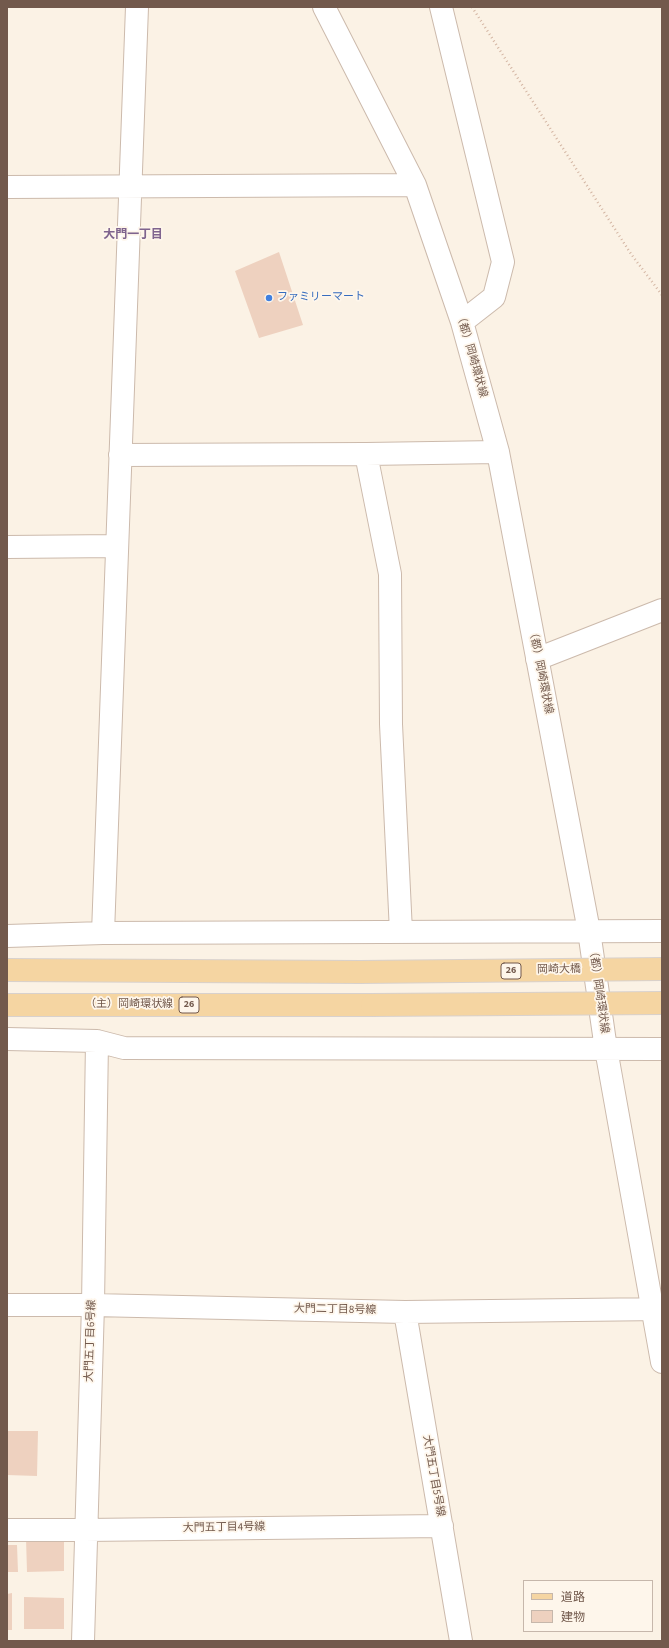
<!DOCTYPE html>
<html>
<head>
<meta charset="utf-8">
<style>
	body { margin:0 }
	#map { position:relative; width:669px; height:1648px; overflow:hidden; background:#fbf2e5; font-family:"Source Sans 3","Noto Sans JP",sans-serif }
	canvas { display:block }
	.frame { position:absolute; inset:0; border:8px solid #72594c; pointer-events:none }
	.legend { position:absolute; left:523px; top:1580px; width:130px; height:52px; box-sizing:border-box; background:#fef6eb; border:1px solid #c6b7ab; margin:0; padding:5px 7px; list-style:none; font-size:12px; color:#72594c }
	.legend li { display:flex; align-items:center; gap:8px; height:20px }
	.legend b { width:20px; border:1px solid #c6b7ab }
</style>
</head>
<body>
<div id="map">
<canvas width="669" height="1648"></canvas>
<div class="frame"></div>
<ul class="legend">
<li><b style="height:5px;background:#f5d5a2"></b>道路</li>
<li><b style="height:11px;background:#eed1bf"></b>建物</li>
</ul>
</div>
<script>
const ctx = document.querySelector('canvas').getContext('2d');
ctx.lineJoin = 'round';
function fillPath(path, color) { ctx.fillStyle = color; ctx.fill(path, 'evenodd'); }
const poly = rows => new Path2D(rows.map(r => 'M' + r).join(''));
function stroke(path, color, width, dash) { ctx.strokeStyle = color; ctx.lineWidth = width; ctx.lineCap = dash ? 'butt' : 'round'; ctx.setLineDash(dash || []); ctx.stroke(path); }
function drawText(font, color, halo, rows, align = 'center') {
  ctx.font = font + ' "Source Sans 3","Noto Sans JP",sans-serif'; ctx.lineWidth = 3.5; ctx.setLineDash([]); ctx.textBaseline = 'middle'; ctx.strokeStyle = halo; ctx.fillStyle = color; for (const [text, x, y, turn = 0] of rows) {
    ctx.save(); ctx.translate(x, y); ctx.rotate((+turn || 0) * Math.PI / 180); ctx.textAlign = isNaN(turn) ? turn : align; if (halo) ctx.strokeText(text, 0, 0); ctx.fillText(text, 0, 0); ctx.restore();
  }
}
fillPath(poly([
	[279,252,303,325,259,338,235,271],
	[7,1431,38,1431,37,1476,7,1475],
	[26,1538,64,1538,64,1571,27,1572],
	[7,1545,17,1545,18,1572,7,1572],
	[12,1593,12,1630,7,1630,7,1594],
	[24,1597,64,1598,64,1629,24,1629]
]), '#eed1bf');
const minor = poly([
	[324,7,415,185,462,322,498,452,589,931,606,1049,662,1362],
	[441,7,503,262,494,297,462,322],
	[7,187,415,185],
	[366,454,390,574,391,724,401,932],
	[120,455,366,454,498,452],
	[7,547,117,546],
	[537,659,662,610],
	[103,933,137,7],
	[7,936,103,933,662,931],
	[7,1039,97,1041,124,1048,662,1049],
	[7,1305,93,1305,405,1312,662,1309],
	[405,1312,461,1641],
	[7,1530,85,1530,442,1526],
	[83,1641,93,1305,97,1041]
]);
const major = poly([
	[7,970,360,972],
	[7,1005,372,1005]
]);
stroke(minor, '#ccbaac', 24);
stroke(major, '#d8d1cd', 24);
stroke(poly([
	[472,7,631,254,662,295]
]), '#d3b5a2', 2.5, [1, 3]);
stroke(minor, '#fff', 22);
stroke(major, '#f5d5a2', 22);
const majorBridge = poly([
	[360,972,662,969],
	[372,1005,662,1003]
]);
stroke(majorBridge, '#d8d1cd', 24, []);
stroke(majorBridge, '#f5d5a2', 22);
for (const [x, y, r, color] of [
	[269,298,4,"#3f7fe0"]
]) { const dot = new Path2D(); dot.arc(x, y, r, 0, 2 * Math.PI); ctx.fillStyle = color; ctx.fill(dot); stroke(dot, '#fef6eb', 1.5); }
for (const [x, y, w] of [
	[511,971,20],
	[189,1005,20]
]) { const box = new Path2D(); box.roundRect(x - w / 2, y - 8, w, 16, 3); ctx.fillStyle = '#fef6eb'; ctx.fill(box); stroke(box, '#72594c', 1); }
drawText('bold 10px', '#72594c', null, [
	["26",511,971],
	["26",189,1005]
]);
drawText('11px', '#366cbe', '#fef6eb', [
	["ファミリーマート",277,298]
], 'left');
drawText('11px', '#72594c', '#fef6eb', [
	["（都）岡崎環状線",471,355,74],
	["（都）岡崎環状線",540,671,79],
	["岡崎大橋",559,970,-1],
	["（都）岡崎環状線",598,990,82],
	["（主）岡崎環状線",129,1005],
	["大門二丁目8号線",335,1310,1],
	["大門五丁目6号線",91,1341,-88],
	["大門五丁目5号線",433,1476,80],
	["大門五丁目4号線",224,1528,-1]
]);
drawText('bold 12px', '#7f648e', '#fef6eb', [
	["大門一丁目",133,235]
]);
</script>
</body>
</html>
